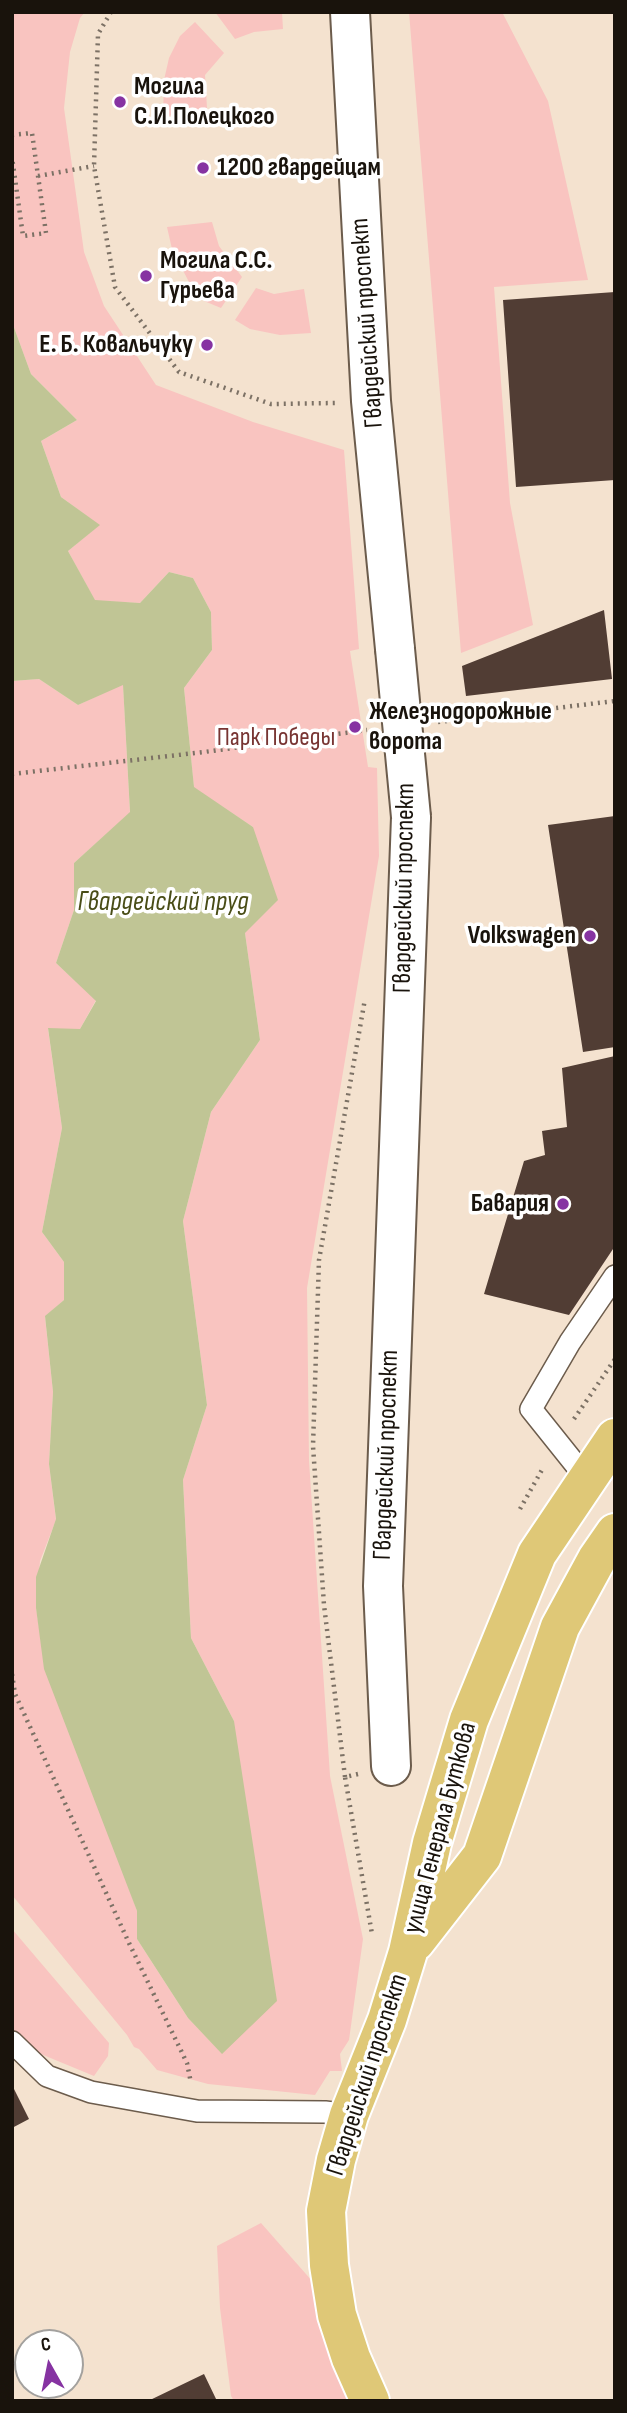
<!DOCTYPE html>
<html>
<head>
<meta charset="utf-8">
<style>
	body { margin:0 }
	#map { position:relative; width:627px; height:2413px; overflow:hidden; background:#f4e2cf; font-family:"Sofia Sans Condensed",sans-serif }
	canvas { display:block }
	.frame { position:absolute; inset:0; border:14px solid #19130c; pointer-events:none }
	.north { position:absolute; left:14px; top:2329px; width:70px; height:70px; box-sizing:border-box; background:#fff; border:2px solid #a3a19e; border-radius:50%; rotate:351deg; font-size:19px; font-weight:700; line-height:28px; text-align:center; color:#19130c }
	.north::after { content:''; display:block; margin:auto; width:24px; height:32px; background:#8633a2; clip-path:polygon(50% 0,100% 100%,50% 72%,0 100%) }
</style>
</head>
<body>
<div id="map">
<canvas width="627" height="2413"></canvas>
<div class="frame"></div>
<div class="north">С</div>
</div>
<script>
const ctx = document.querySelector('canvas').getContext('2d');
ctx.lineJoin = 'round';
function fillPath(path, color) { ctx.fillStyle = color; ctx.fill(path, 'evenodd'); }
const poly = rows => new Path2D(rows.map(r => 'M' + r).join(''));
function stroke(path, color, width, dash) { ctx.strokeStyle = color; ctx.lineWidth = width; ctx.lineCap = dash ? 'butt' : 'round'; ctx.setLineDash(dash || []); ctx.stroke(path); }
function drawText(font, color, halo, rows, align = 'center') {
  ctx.font = font + ' "Sofia Sans Condensed",sans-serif'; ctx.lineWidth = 7; ctx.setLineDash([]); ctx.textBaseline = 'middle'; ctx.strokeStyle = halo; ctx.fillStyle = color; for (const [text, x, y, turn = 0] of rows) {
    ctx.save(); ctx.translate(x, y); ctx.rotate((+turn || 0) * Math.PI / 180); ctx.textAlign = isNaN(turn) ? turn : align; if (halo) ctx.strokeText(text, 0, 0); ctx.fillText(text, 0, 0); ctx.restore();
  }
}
fillPath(poly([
	[12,12,85,12,80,18,70,52,64,108,84,252,104,306,156,385,253,422,344,450,359,649,350,651,368,767,377,768,379,856,307,1288,309,1461,330,1776,363,1939,349,2040,340,2054,342,2071,330,2071,315,2095,208,2084,157,2070,139,2049,134,2047,127,2035,12,1895,12,681,39,679,78,705,123,684,130,813,74,863,74,910,56,963,96,1000,80,1029,48,1029,62,1128,42,1232,64,1262,64,1300,45,1317,53,1392,49,1464,56,1520,40,1561,36,1608,39,1627,137,1911,137,1939,188,2018,222,2053,234,1721,191,1638,183,1480,207,1405,183,1221,211,1112,260,1040,245,933,253,827,194,788,184,688,212,650,211,612,193,578,169,572,140,603,95,601,68,551,99,525,61,497,41,441,77,420,31,374,12,322],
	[215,12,282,12,283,29,254,32,235,39],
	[409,12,502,12,548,101,588,280,494,287,510,503,533,625,461,653],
	[195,22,224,53,205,75,207,108,163,117,164,80,169,58,180,36],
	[212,222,219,246,242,277,221,308,204,301,190,284,172,249,167,227],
	[256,288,274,294,304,289,311,333,280,335,250,329,235,320],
	[12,1929,109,2043,108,2056,94,2076,36,2052,12,2036],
	[261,2223,313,2282,344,2391,349,2401,234,2401,231,2396,220,2308,217,2246]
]), '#f9c4c0');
fillPath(poly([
	[12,322,31,374,77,420,41,441,61,497,100,525,68,551,95,600,140,603,169,572,193,578,211,612,212,650,184,688,194,787,253,827,278,900,245,933,260,1040,211,1112,183,1221,207,1405,183,1480,191,1638,234,1721,277,2001,222,2054,188,2018,137,1939,137,1911,44,1669,36,1608,36,1577,56,1519,49,1464,53,1392,45,1316,64,1300,64,1262,42,1232,62,1128,48,1028,80,1029,96,1001,56,963,74,910,74,863,130,812,123,685,78,705,39,679,12,681]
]), '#c0c595');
fillPath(poly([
	[615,292,615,480,516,487,503,300],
	[604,610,612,679,466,696,462,666],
	[615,816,615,1047,583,1052,548,825],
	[615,1056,615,1246,569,1315,484,1294,524,1161,545,1155,542,1131,567,1127,562,1068],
	[12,2085,29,2119,12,2128],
	[204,2374,217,2401,148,2401]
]), '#513d34');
const lane = poly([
	[587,1479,531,1409,570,1342,615,1276],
	[12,2042,47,2076,91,2092,197,2111,325,2112,349,2115]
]);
const street = poly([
	[350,12,371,401,395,649],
	[391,1766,383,1586,411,817]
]);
const primary = poly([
	[415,1942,482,1856,560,1627,597,1559,615,1533],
	[370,2401,351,2358,337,2315,329,2265,326,2211,336,2160,349,2115,387,2020,408,1952,432,1843,469,1720,537,1554,615,1438]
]);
stroke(lane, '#6c5c4c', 24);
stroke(street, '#6c5c4c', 42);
stroke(primary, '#fff', 42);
stroke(poly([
	[111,12,98,34,94,166,115,287,179,372,271,404,335,403],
	[12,135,32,133,46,233,23,236,12,157],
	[38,176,94,166],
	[438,722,615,701],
	[12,774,204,752,367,730],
	[574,1419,615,1359],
	[520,1509,543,1468],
	[12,1674,15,1694,129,1943,187,2063,191,2083],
	[358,1774,345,1777,372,1934],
	[345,1777,324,1605,313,1446,319,1260,365,999]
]), '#7c7165', 4.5, [2, 5]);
stroke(lane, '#fff', 21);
stroke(street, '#fff', 38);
stroke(primary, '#dfc877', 38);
const streetBridge = poly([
	[395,649,411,817]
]);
stroke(streetBridge, '#6c5c4c', 42, []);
stroke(streetBridge, '#fff', 38);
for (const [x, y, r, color] of [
	[120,102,7,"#8633a2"],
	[203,168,7,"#8633a2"],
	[146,276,7,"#8633a2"],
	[207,345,7,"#8633a2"],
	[355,727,7,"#8633a2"],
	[590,936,7,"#8633a2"],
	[563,1204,7,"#8633a2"]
]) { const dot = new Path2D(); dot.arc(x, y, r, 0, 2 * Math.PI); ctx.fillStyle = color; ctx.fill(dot); stroke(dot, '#fff', 2.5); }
drawText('bold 26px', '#19130c', '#fff', [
	["Могила",134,87],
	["С.И.Полецкого",134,117],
	["1200 гвардейцам",217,168],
	["Могила С.С.",160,261],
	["Гурьева",160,291],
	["Е. Б. Ковальчуку",193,345,"right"],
	["Железнодорожные",369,712],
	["ворота",369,742],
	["Volkswagen",576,936,"right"],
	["Бавария",549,1204,"right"]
], 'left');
drawText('26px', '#19130c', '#fff', [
	["Гвардейский проспект",368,323,-94],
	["Гвардейский проспект",405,888,-89],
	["Гвардейский проспект",387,1455,-88],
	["улица Генерала Буткова",441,1828,-75],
	["Гвардейский проспект",368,2075,-72]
]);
drawText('26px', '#783533', '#fff', [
	["Парк Победы",276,738]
]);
drawText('italic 28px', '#494d17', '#fff', [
	["Гвардейский пруд",163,903]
]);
</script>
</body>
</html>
